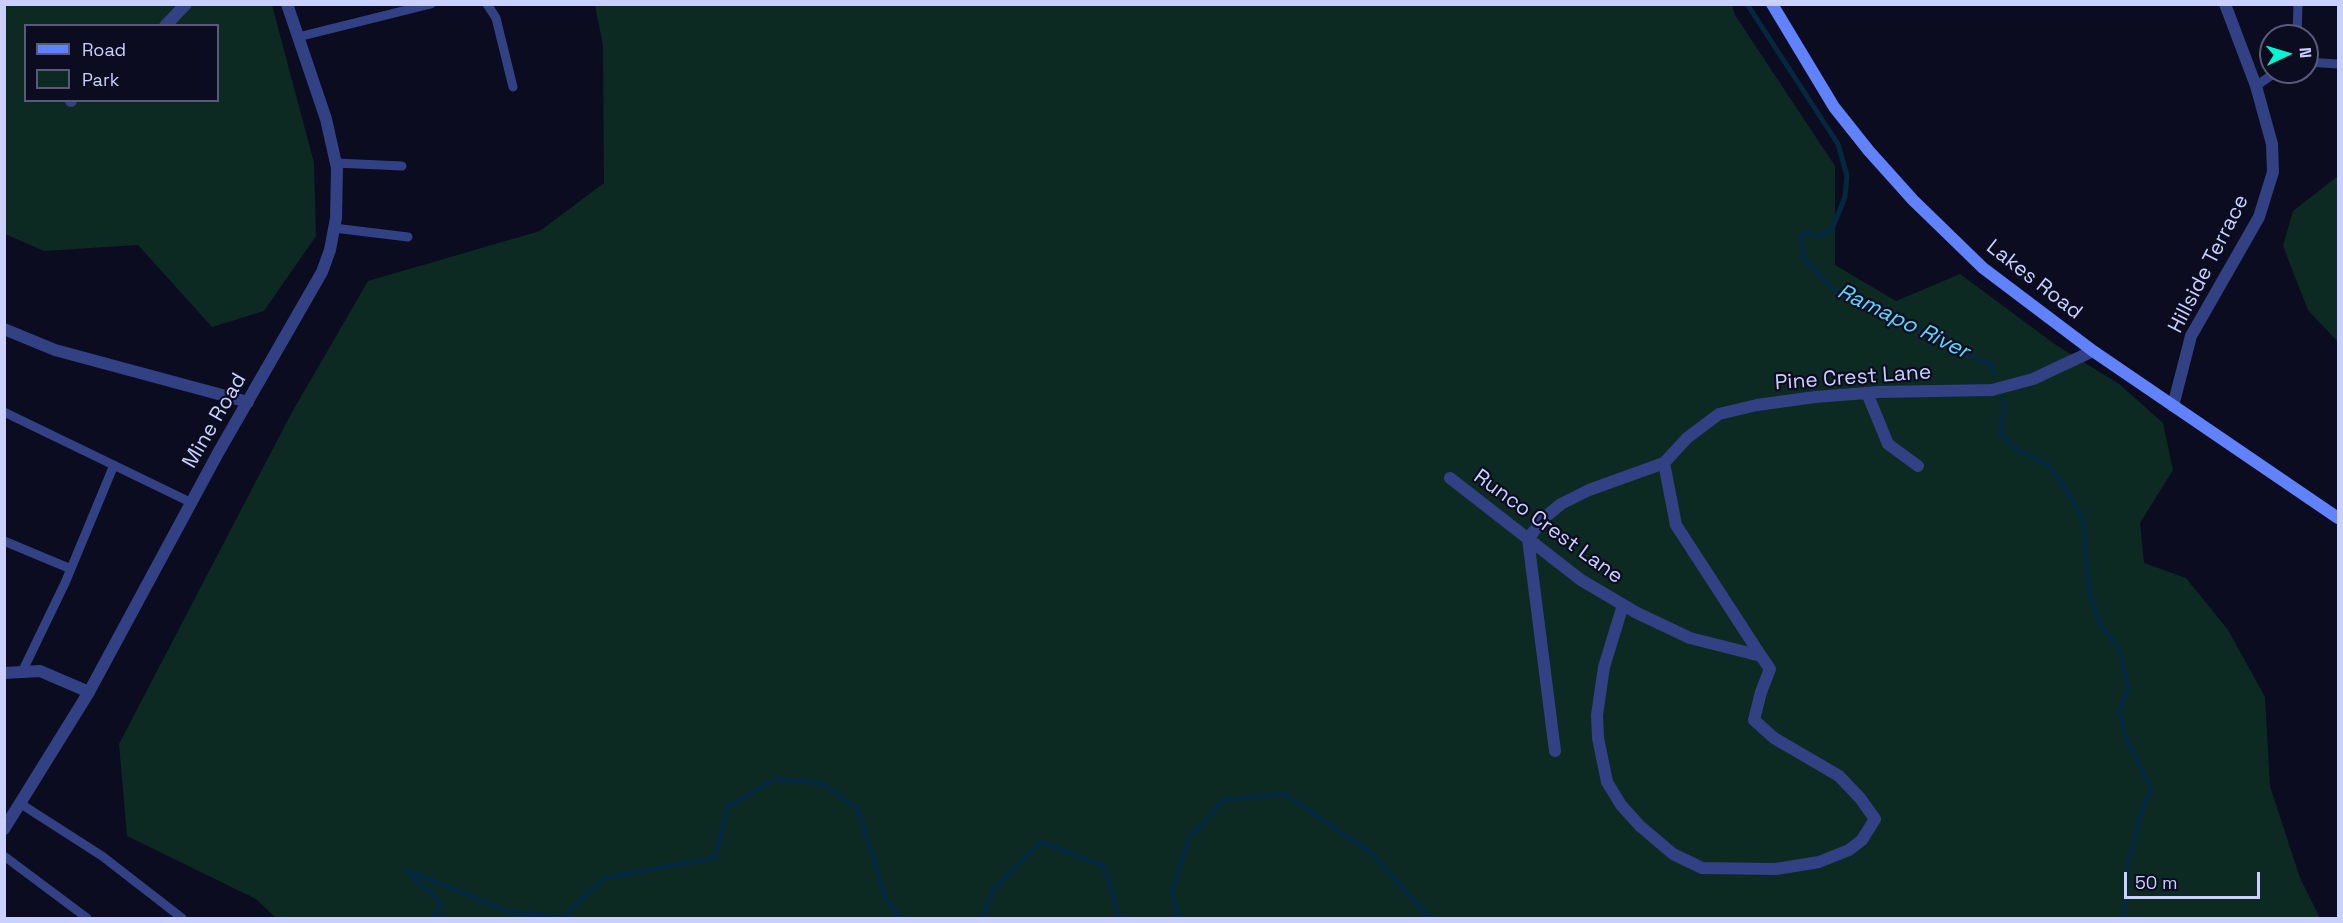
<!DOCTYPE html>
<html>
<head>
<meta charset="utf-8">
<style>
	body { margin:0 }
	#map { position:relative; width:2343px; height:923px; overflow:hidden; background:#0b0c20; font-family:"Space Grotesk",sans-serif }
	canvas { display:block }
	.frame { position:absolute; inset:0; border:6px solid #cad0ff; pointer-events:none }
	.legend { position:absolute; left:24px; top:24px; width:195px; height:78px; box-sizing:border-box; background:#0b0c20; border:2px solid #575a79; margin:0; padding:8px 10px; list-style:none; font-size:18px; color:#cad0ff }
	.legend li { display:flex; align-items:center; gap:12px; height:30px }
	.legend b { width:30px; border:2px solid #575a79 }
	.north { position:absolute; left:2259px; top:24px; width:60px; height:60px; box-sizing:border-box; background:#0b0c20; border:2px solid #575a79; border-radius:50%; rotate:86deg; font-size:16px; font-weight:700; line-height:24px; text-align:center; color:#cad0ff }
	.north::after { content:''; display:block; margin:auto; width:21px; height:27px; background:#00f5d3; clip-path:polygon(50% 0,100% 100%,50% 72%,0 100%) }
	.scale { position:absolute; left:2124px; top:872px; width:136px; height:27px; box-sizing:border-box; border:3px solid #cad0ff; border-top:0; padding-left:8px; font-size:18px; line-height:21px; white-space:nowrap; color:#cad0ff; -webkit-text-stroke:4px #0b0c20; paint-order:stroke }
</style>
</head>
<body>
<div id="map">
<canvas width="2343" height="923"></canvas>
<div class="frame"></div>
<ul class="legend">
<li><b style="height:8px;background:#6182ff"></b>Road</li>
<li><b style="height:16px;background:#0d2a22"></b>Park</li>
</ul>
<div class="north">N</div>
<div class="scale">50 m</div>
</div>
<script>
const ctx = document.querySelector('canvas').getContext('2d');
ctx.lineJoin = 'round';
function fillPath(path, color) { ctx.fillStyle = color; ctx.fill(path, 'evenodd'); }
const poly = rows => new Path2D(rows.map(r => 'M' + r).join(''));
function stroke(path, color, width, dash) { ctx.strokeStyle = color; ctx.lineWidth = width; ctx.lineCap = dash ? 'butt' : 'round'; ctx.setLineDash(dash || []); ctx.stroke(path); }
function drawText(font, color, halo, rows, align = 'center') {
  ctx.font = font + ' "Space Grotesk",sans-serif'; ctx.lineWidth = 4.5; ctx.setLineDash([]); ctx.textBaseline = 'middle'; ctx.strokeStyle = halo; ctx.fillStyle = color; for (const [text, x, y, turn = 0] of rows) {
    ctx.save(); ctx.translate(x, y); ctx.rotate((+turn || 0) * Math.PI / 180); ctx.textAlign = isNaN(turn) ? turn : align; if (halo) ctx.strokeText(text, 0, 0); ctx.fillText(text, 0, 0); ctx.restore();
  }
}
fillPath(poly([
	[5,5,272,5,314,163,316,236,264,311,212,327,138,245,44,251,5,234],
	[26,26,218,26,218,100,26,100],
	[595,5,1732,5,1735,15,1835,166,1835,265,1896,301,1960,274,2056,345,2119,384,2163,423,2173,470,2140,523,2144,563,2186,578,2228,630,2265,697,2270,786,2300,878,2320,918,276,918,256,899,127,836,119,744,291,414,368,281,540,231,604,183,603,46],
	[2338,176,2338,342,2308,310,2283,246,2293,211]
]), '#0d2a22');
stroke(poly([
	[1747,4,1838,144,1847,176,1845,197,1832,229,1820,237,1807,232,1801,238,1805,260,1833,289,1991,365,1994,374],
	[2002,398,2004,406,2001,434,2016,449,2048,465,2069,494,2083,520,2089,591,2099,623,2119,648,2128,687,2119,712,2126,738,2151,788,2139,820,2127,869,2124,918],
	[434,918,441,903,406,870,507,911,562,918,604,878,715,858,728,807,775,779,821,783,858,809,886,899,901,918],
	[982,918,995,888,1041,842,1104,866,1119,918],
	[1179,918,1172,893,1189,838,1225,800,1285,794,1371,853,1430,918]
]), '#05283f', 5);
stroke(poly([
	[487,4,496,18,513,87],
	[2297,36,2298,4],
	[298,37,431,4],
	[2307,62,2338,64],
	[2256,86,2276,72],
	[336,163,402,166],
	[334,228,408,237],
	[4,412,192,503],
	[4,541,71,569],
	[22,672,65,583,114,465],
	[21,804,102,856,182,918],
	[4,856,87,918]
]), '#314184', 9);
stroke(poly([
	[165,26,186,4],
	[71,101,71,100],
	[4,329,55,350,248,402],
	[1867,393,1888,444,1918,466],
	[2173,406,2191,336,2259,217,2273,172,2272,144,2256,86,2225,4],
	[1664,463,1676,525,1761,656],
	[1450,478,1581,580,1637,613,1690,638,1761,656,1770,669,1761,692,1754,720,1774,738,1839,776,1860,798,1875,819,1862,840,1849,850,1819,862,1776,869,1702,868,1673,854,1640,826,1621,805,1607,782,1598,738,1597,715,1604,667,1623,605],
	[4,673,40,671,89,692],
	[1555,751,1528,539,1544,518,1561,504,1589,490,1664,463,1687,438,1719,414,1757,405,1815,397,1879,392,1992,390,2033,379,2093,351]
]), '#314184', 12);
stroke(poly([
	[4,829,89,692,218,453,322,272,330,250,336,218,337,168,326,119,287,4]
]), '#314184', 12);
stroke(poly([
	[1772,4,1834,107,1869,151,1913,200,1983,268,2093,351,2338,518]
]), '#6182ff', 12);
drawText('21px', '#cad0ff', '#0b0c20', [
	["Hillside Terrace",2209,264,-63],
	["Lakes Road",2034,280,38],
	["Pine Crest Lane",1853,378,-4],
	["Mine Road",215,421,-60],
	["Runco Crest Lane",1548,527,36]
]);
drawText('italic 22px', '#58d9ff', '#0b0c20', [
	["Ramapo River",1903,322,26]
]);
</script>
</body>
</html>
